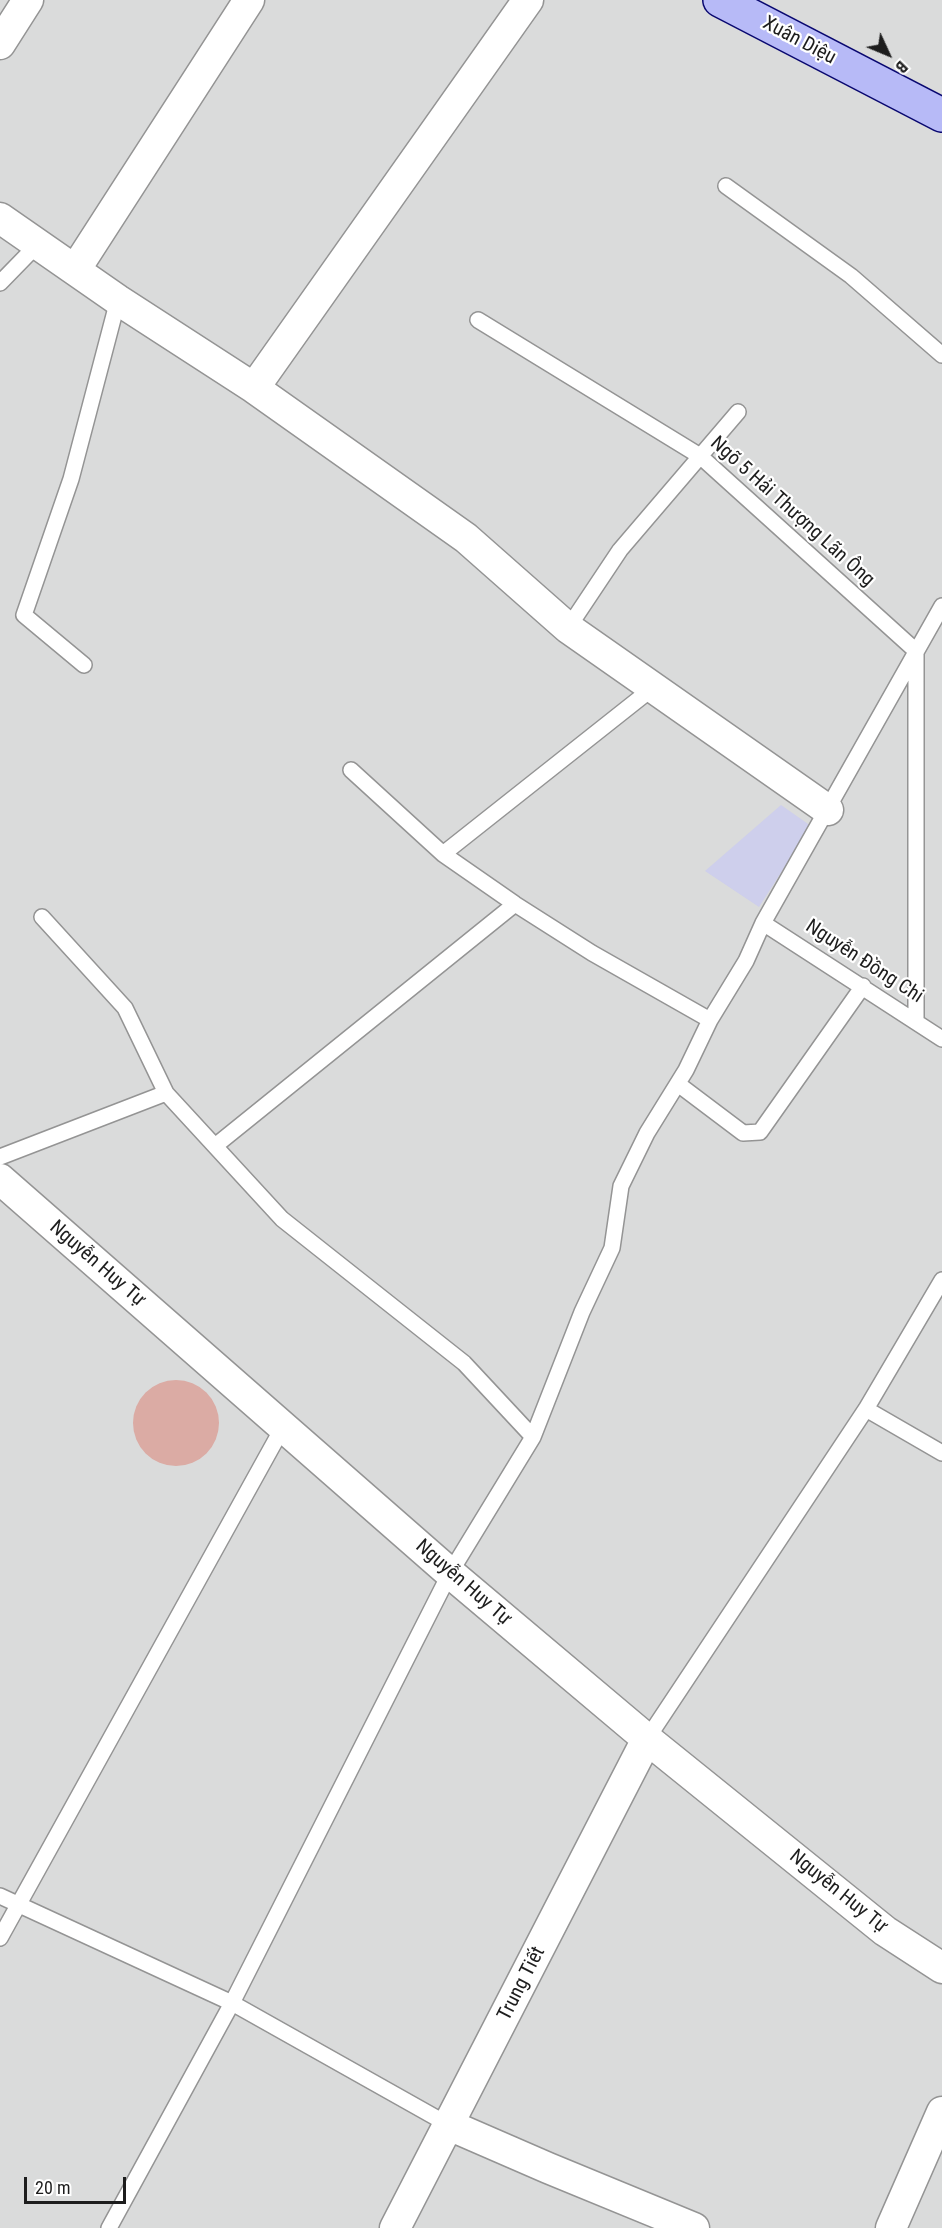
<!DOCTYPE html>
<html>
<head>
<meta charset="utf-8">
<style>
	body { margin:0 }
	#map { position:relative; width:942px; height:2228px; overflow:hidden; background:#e3e8ee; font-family:"Roboto Condensed",sans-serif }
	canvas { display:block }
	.north { position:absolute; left:858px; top:24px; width:60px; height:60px; -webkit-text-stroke:4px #fff; paint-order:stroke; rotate:134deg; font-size:16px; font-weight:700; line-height:24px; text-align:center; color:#1d1d1d }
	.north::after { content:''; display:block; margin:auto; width:21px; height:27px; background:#1d1d1d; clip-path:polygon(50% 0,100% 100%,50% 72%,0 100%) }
	.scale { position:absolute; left:24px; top:2177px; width:102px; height:27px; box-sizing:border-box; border:3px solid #1d1d1d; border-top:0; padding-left:8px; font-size:18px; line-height:21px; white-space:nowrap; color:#1d1d1d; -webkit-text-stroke:4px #fff; paint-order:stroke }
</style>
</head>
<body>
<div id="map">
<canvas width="942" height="2228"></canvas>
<div class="north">B</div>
<div class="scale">20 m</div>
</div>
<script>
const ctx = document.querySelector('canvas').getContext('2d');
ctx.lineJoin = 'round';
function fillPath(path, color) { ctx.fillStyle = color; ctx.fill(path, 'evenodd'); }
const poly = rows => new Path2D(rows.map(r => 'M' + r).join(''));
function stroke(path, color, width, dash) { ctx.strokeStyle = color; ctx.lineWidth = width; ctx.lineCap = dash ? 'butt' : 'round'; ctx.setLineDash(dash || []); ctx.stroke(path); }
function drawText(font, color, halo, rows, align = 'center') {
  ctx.font = font + ' "Roboto Condensed",sans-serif'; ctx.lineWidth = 4.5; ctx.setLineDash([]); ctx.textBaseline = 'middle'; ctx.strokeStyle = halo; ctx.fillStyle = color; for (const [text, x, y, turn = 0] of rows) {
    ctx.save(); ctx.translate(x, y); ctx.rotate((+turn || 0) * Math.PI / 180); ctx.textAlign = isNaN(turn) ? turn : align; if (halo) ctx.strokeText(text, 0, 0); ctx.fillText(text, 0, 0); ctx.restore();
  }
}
fillPath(poly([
	[0,0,942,0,942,2228,0,2228]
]), '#dadbdb');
fillPath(poly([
	[781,805,811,826,759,907,705,871]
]), '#cecfec');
fillPath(poly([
	'133 1423a43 43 0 1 1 86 0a43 43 0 1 1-86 0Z'
]), '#dbaba4');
const lane = poly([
	[726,186,851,276,942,355],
	[0,283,38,244],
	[478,320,700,456,916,651,916,1021],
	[568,628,620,550,738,412],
	[84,665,24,615,71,479,118,300],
	[351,770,443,854,515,904,592,953,710,1020],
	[443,854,654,687],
	[42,917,125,1008,166,1093,282,1219,464,1363,533,1437,450,1573,232,2003,109,2228],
	[763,923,942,1039],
	[678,1084,743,1133,760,1132,863,986],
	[215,1146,515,904],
	[0,1157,166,1093],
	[866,1409,942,1453],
	[533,1437,582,1312,612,1248,621,1186,647,1133,686,1070,710,1020,746,961,763,923,942,606],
	[647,1739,866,1409,942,1280],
	[0,1896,232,2003,449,2125],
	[0,1938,283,1427]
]);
const street = poly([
	[0,44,28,0],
	[0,218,118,300,254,388,466,538,568,628,828,810],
	[75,270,249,0],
	[254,388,528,0],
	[0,1179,450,1573,647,1739,885,1931,942,1968],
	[449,2125,548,2168,694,2228],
	[395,2228,647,1739],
	[891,2228,942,2112]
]);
const secondary = poly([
	[720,0,942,115]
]);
stroke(lane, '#949494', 18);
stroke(street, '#949494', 33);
stroke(secondary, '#090870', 36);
stroke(lane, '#fff', 15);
stroke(street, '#fff', 30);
stroke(secondary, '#b7baf7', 33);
drawText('20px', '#1d1d1d', '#fff', [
	["Xuân Diệu",799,41,28],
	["Ngõ 5 Hải Thượng Lãn Ông",792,512,42],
	["Nguyễn Đồng Chi",864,962,33],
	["Nguyễn Huy Tự",97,1264,41],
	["Nguyễn Huy Tự",463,1583,41],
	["Nguyễn Huy Tự",838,1892,39],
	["Trung Tiết",522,1984,-63]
]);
</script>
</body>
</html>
